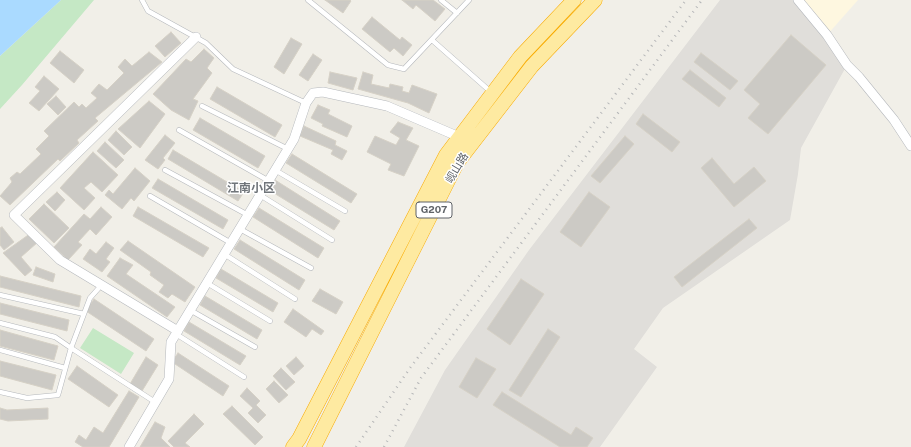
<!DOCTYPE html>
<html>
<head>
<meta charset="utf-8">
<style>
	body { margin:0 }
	canvas { display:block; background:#f1efe8 }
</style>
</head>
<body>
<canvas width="911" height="447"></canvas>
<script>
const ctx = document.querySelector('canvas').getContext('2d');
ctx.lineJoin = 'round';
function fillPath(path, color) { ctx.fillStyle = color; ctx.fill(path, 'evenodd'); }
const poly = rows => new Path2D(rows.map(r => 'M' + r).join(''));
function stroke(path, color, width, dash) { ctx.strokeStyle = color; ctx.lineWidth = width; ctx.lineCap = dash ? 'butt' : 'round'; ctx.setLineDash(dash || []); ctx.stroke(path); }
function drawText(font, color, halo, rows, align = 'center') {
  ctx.font = font + ' "Public Sans","Noto Sans SC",sans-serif'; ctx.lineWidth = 3; ctx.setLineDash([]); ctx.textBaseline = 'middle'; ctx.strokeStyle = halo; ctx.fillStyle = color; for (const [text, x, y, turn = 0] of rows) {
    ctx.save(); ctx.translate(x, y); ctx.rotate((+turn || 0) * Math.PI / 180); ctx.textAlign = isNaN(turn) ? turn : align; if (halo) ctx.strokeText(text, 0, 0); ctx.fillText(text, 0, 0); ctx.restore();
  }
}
fillPath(poly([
	[798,0,858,0,827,35]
]), '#fef7e0');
fillPath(poly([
	[720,0,798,0,847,65,801,148,798,174,790,220,663,308,634,349,657,367,600,447,404,447,445,370,529,250]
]), '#e0deda');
fillPath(poly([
	[61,0,94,0,22,85,0,109,0,56],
	[93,328,134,353,121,374,80,348]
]), '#c5e8c5');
fillPath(poly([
	[0,0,61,0,0,56]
]), '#aadaff');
const building = poly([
	[325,0,350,0,351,1,343,13,325,0],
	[402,0,433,0,445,9,435,21,416,5,413,9,402,0],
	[372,17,400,40,402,37,412,45,403,56,394,48,390,52,362,29,372,17],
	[171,32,181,43,165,57,155,46,171,32],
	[791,35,826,65,768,134,748,118,760,104,744,90,791,35],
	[291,38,302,44,284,74,274,67,291,38],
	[204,49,214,58,207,68,212,73,193,99,198,101,189,120,171,110,153,94,186,59,191,62,204,49],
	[60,51,84,70,74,83,50,63,60,51],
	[149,52,162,62,95,118,98,121,77,140,79,143,60,161,58,159,10,205,0,196,12,182,10,178,17,172,20,174,41,154,36,149,49,136,44,131,74,102,79,107,82,104,86,108,97,98,91,93,99,84,107,90,124,73,118,67,125,59,132,66,149,52],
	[701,53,738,81,730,90,694,62,701,53],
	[313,54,322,60,308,81,299,75,313,54],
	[690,70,726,98,719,107,682,79,690,70],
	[330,72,357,78,353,90,328,83,330,72],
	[363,72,373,75,371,84,389,88,390,84,403,87,402,91,409,93,412,85,437,94,429,113,408,103,358,89,363,72],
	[44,76,59,89,39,111,29,103,40,91,35,87,44,76],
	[217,87,282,125,275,137,210,99,217,87],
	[56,96,66,107,58,115,47,104,56,96],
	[149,101,165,114,140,148,118,129,149,101],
	[318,105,330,110,328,114,352,126,347,137,322,126,323,124,311,118,318,105],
	[643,114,680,142,672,152,636,124,643,114],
	[200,118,265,156,258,168,193,130,200,118],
	[398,122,413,128,406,140,419,146,404,176,388,170,391,164,367,152,375,136,396,145,400,138,390,132,398,122],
	[304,126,336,141,335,145,347,151,342,160,331,154,333,150,300,136,304,126],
	[116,131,132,147,124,155,108,140,116,131],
	[165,135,175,143,163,158,165,160,158,169,145,160,165,135],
	[625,136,634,144,600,183,591,176,625,136],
	[105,142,124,160,116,168,97,151,105,142],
	[173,150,244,192,238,201,168,159,173,150],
	[93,152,118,175,102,192,91,182,84,188,95,198,84,210,60,188,93,152],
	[292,154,357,194,351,203,286,163,292,154],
	[712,158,734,184,754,167,766,181,734,207,701,168,712,158],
	[135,168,150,181,134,201,131,198,122,209,105,195,109,190,113,194,135,168],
	[158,179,228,220,223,229,152,188,158,179],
	[275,180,340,221,334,230,269,190,275,180],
	[57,192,65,200,55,211,46,202,57,192],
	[589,192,610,207,581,247,560,232,589,192],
	[44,204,69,228,54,243,29,219,44,204],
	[101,207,112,217,96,235,90,229,78,242,82,245,68,260,54,247,84,214,90,219,101,207],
	[138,207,209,248,203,257,133,216,138,207],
	[259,208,324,248,318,258,253,217,259,208],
	[749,219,757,228,682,287,674,277,749,219],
	[2,227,14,242,4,250,0,245,0,228,2,227],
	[31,233,38,242,21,257,32,270,25,276,3,253,31,233],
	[240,240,305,280,299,290,234,249,240,240],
	[128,241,195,287,185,302,172,294,168,298,159,292,164,285,150,275,151,272,120,250,128,241],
	[106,242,114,248,106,259,110,262,102,272,83,259,90,249,96,254,106,242],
	[120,258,133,265,126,274,175,307,167,317,107,276,120,258],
	[36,267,55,274,53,282,33,275,36,267],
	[221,269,278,303,273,312,216,278,221,269],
	[0,276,81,296,79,307,0,287,0,276],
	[521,279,544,294,510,345,487,329,521,279],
	[320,289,343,302,336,314,312,301,320,289],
	[205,296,262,330,257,339,200,305,205,296],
	[94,299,154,339,146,351,86,311,94,299],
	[0,303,69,320,67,331,0,314,0,303],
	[293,309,324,331,321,335,312,329,306,337,284,322,293,309],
	[189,322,246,356,240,365,184,331,189,322],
	[548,329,560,337,521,397,509,390,548,329],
	[0,330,58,346,54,360,0,346,0,330],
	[178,353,229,386,223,396,172,362,178,353],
	[146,357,158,365,142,391,130,384,146,357],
	[296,357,304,366,294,375,286,366,296,357],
	[476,358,496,369,477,398,459,387,476,358],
	[0,361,56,375,52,390,0,376,0,361],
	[77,366,118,395,109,407,68,379,77,366],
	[281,368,295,382,286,390,273,376,281,368],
	[274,381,288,395,279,403,266,389,274,381],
	[247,388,260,401,256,405,266,415,258,423,248,413,253,408,240,396,247,388],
	[129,391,139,397,109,447,83,447,75,442,79,435,86,440,94,427,103,433,129,391],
	[502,392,571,435,576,427,593,438,587,447,560,447,493,405,502,392],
	[232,406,263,437,255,445,223,414,232,406],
	[0,408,7,410,48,408,48,419,8,421,0,419,0,408],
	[194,414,204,424,185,443,190,447,174,447,168,441,194,414],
	[155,422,165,427,161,438,170,447,140,447,155,422]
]);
fillPath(building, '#cccac5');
stroke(building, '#d6d1c6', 1);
const service = poly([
	[142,0,148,11,206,43,233,69,306,103],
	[308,0,388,65,404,69,469,0],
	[441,0,457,13],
	[432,40,491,92],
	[202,106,288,149],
	[179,130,269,181],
	[165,170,248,215],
	[275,170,345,211],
	[260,195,332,240],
	[150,196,231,243],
	[240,229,311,268],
	[224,254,295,299],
	[207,283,270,321],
	[0,295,84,314],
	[190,310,255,347],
	[0,323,55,337,71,348,90,298,98,289],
	[176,334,244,377],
	[0,350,65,368],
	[0,392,27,398,58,395,71,348,155,402]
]);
const minor = poly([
	[798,0,827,35,847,65,859,77,894,120,911,146],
	[178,331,60,260,14,215,196,37],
	[129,447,169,379,171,342,294,139,306,103,313,93,323,92,387,106,464,139]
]);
const trunk = poly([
	[293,447,299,439,446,155,520,57,574,0],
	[314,447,457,163,532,66,595,0]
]);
stroke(service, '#b5b8bc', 5.5);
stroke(minor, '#b5b8bc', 10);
stroke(trunk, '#f9ab00', 15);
stroke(service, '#fff', 4.5);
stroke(minor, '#fff', 9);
stroke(trunk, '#feeaa1', 14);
stroke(poly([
	[356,447,410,368,686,0],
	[384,447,421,378,702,0]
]), '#b6b7b8', 2.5, [1, 5]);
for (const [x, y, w] of [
	[434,210,36]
]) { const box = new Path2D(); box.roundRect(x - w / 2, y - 8, w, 16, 3); ctx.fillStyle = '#fff'; ctx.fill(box); stroke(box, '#5f6368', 1); }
drawText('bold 10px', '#5f6368', null, [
	["G207",434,210]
]);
drawText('11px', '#5f6368', '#fff', [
	["岘山路",457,168,-59]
]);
drawText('bold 12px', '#70757a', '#fff', [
	["江南小区",251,188]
]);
</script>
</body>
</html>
